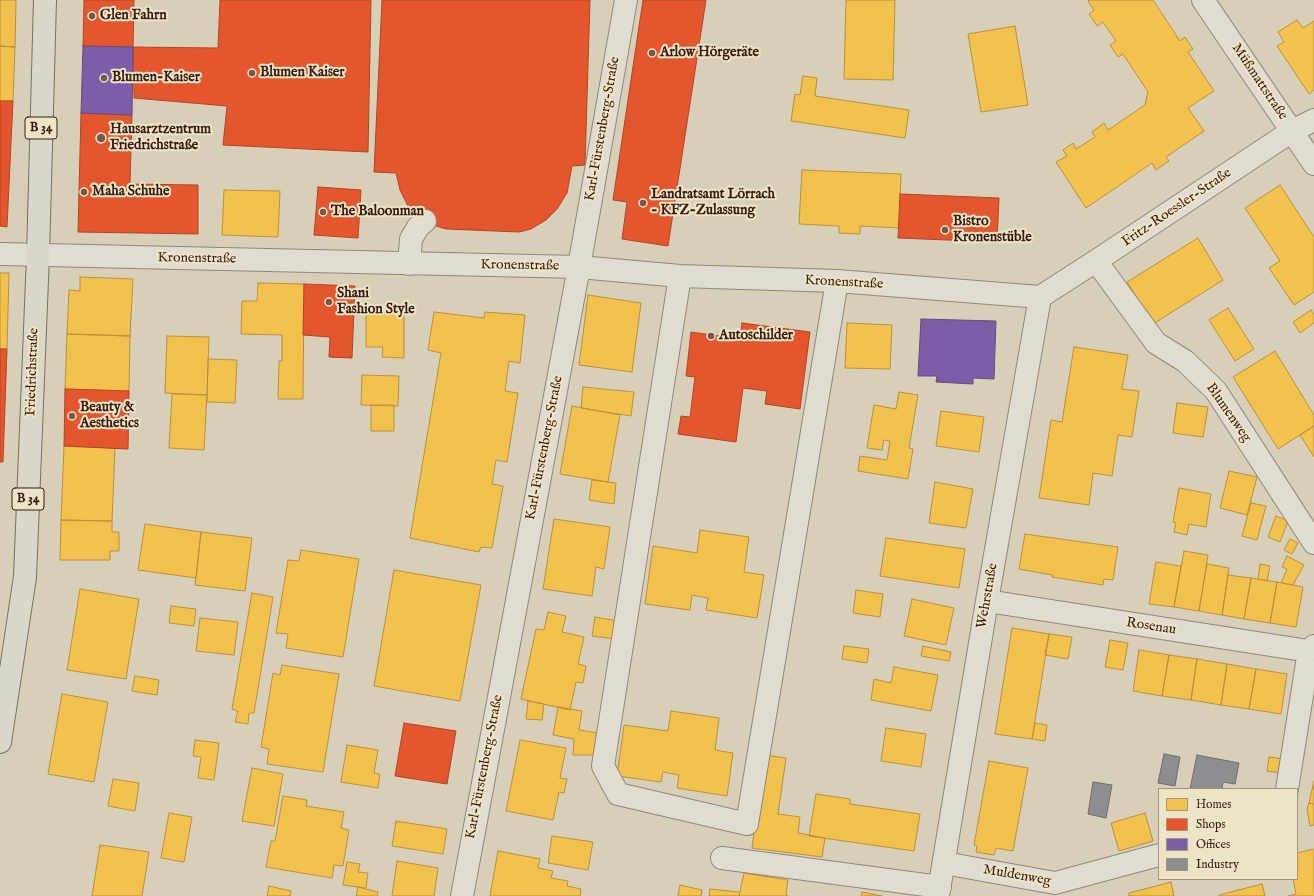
<!DOCTYPE html>
<html>
<head>
<meta charset="utf-8">
<style>
	body { margin:0 }
	#map { position:relative; width:1314px; height:896px; overflow:hidden; background:#d7cfb8; font-family:"IM FELL English",serif }
	canvas { display:block }
	.legend { position:absolute; left:1158px; top:788px; width:140px; height:92px; box-sizing:border-box; background:#ede4c8; border:1px solid #a5947e; margin:0; padding:5px 7px; list-style:none; font-size:12px; color:#391c0e }
	.legend li { display:flex; align-items:center; gap:8px; height:20px }
	.legend b { width:20px; border:1px solid #a5947e }
</style>
</head>
<body>
<div id="map">
<canvas width="1314" height="896"></canvas>
<ul class="legend">
<li><b style="height:11px;background:#f2c14e"></b>Homes</li>
<li><b style="height:11px;background:#e4572e"></b>Shops</li>
<li><b style="height:11px;background:#7b5ea7"></b>Offices</li>
<li><b style="height:11px;background:#8d8d92"></b>Industry</li>
</ul>
</div>
<script>
const ctx = document.querySelector('canvas').getContext('2d');
ctx.lineJoin = 'round';
function fillPath(path, color) { ctx.fillStyle = color; ctx.fill(path, 'evenodd'); }
const poly = rows => new Path2D(rows.map(r => 'M' + r).join(''));
function stroke(path, color, width, dash) { ctx.strokeStyle = color; ctx.lineWidth = width; ctx.lineCap = dash ? 'butt' : 'round'; ctx.setLineDash(dash || []); ctx.stroke(path); }
function drawText(font, color, halo, rows, align = 'center') {
  ctx.font = font + ' "IM FELL English",serif'; ctx.lineWidth = 4; ctx.setLineDash([]); ctx.textBaseline = 'middle'; ctx.strokeStyle = halo; ctx.fillStyle = color; for (const [text, x, y, turn = 0] of rows) {
    ctx.save(); ctx.translate(x, y); ctx.rotate((+turn || 0) * Math.PI / 180); ctx.textAlign = isNaN(turn) ? turn : align; if (halo) ctx.strokeText(text, 0, 0); ctx.fillText(text, 0, 0); ctx.restore();
  }
}
const homes = poly([
	[0,0,16,0,15,47,0,46,0,0],
	[846,0,895,0,893,80,844,79,846,0],
	[1089,0,1153,0,1180,41,1185,37,1193,49,1188,52,1214,91,1188,108,1204,131,1166,157,1169,161,1156,170,1152,163,1086,208,1056,162,1067,156,1063,150,1073,143,1076,149,1095,137,1092,132,1104,123,1108,130,1145,105,1148,92,1123,54,1118,57,1110,45,1116,41,1103,22,1097,26,1089,14,1094,10,1088,1,1089,0],
	[1297,20,1303,28,1314,21,1314,90,1309,94,1277,46,1284,42,1278,32,1297,20],
	[1015,26,1028,105,981,112,968,34,1015,26],
	[0,46,15,47,13,101,0,101,0,46],
	[803,76,817,78,815,96,909,110,905,138,791,121,795,94,800,95,803,76],
	[802,170,901,174,899,228,860,226,860,234,839,233,839,226,799,224,802,170],
	[1280,185,1314,237,1314,292,1294,305,1269,268,1280,261,1245,208,1280,185],
	[224,190,280,191,278,237,222,235,224,190],
	[1198,238,1223,280,1153,324,1127,282,1198,238],
	[0,273,9,273,7,349,0,349,0,273],
	[80,277,133,279,130,336,67,334,69,290,80,291,80,277],
	[258,283,304,284,303,399,278,399,279,361,282,361,282,335,241,334,242,301,257,301,258,283],
	[588,295,641,303,632,372,579,365,588,295],
	[1228,308,1254,349,1235,361,1209,320,1228,308],
	[1311,310,1314,314,1314,323,1300,333,1293,322,1311,310],
	[366,312,404,313,404,358,382,357,383,347,366,347,366,312],
	[434,312,484,318,485,312,525,315,520,363,509,361,505,391,518,393,507,462,496,460,492,484,503,486,492,548,481,547,479,552,410,538,441,353,428,350,434,312],
	[847,323,892,325,890,369,845,368,847,323],
	[67,334,130,336,129,391,65,389,67,334],
	[167,336,209,337,207,395,165,393,167,336],
	[1074,347,1128,355,1122,389,1139,391,1132,437,1118,435,1112,476,1093,473,1089,505,1039,498,1051,420,1062,422,1074,347],
	[1275,351,1314,415,1314,426,1278,449,1233,377,1275,351],
	[208,359,237,360,235,403,207,402,208,359],
	[362,375,399,376,398,406,361,405,362,375],
	[583,387,634,392,631,416,581,408,583,387],
	[899,392,918,395,909,448,913,449,908,479,858,471,860,456,887,460,890,441,884,440,882,450,867,448,874,405,896,409,899,392],
	[172,394,207,395,204,450,169,448,172,394],
	[1177,403,1208,407,1203,437,1173,433,1177,403],
	[371,405,394,405,394,431,371,431,371,405],
	[572,406,620,415,608,482,560,474,572,406],
	[941,411,984,417,979,452,936,446,941,411],
	[1314,426,1314,457,1300,435,1314,426],
	[64,446,115,448,112,521,61,520,64,446],
	[1229,471,1257,477,1247,515,1220,508,1229,471],
	[592,480,616,483,614,504,589,500,592,480],
	[935,482,973,489,966,528,929,523,935,482],
	[1179,488,1211,494,1206,527,1189,524,1187,535,1174,532,1176,523,1173,522,1179,488],
	[1251,503,1266,506,1257,540,1242,536,1251,503],
	[1276,516,1288,521,1280,542,1268,537,1276,516],
	[554,519,610,527,604,569,596,567,592,596,543,589,554,519],
	[61,520,112,521,112,532,119,532,119,551,110,551,110,560,60,560,61,520],
	[145,524,201,532,196,578,138,570,145,524],
	[700,530,749,537,744,572,764,575,757,618,706,610,708,598,692,595,690,610,645,604,653,546,697,553,700,530],
	[201,532,252,538,245,591,195,585,201,532],
	[1025,534,1118,547,1113,580,1104,579,1103,585,1052,577,1052,575,1019,569,1025,534],
	[886,538,965,549,959,588,880,576,886,538],
	[1290,539,1298,543,1292,554,1284,550,1290,539],
	[301,550,359,559,343,657,286,648,288,634,276,633,288,560,299,561,301,550],
	[1184,551,1208,555,1199,611,1174,607,1184,551],
	[1287,556,1304,565,1293,585,1281,583,1287,569,1282,567,1287,556],
	[1156,562,1181,566,1174,607,1149,604,1156,562],
	[1207,564,1229,568,1222,615,1199,611,1207,564],
	[1260,564,1270,566,1267,581,1258,579,1260,564],
	[394,570,481,585,460,701,374,686,394,570],
	[1228,575,1251,578,1244,619,1222,615,1228,575],
	[1251,578,1277,582,1270,623,1244,619,1251,578],
	[1277,582,1303,587,1296,627,1270,623,1277,582],
	[80,589,139,599,126,679,67,670,80,589],
	[856,590,883,594,880,617,853,613,856,590],
	[252,593,273,597,254,713,249,713,248,724,235,722,238,711,232,709,252,593],
	[912,599,954,608,946,645,904,636,912,599],
	[171,606,196,609,194,626,169,623,171,606],
	[548,612,566,616,562,632,584,637,578,664,586,666,583,683,576,682,570,710,521,699,536,629,544,630,548,612],
	[595,617,618,621,616,639,592,636,595,617],
	[200,618,238,622,234,655,196,651,200,618],
	[1012,628,1049,634,1032,739,995,734,1012,628],
	[1049,634,1072,637,1068,659,1045,655,1049,634],
	[1110,640,1128,643,1123,670,1105,667,1110,640],
	[844,646,869,649,867,663,842,659,844,646],
	[923,646,951,652,949,661,921,656,923,646],
	[1139,650,1169,655,1162,696,1133,691,1139,650],
	[1169,655,1197,659,1191,700,1162,696,1169,655],
	[1197,659,1227,664,1221,705,1191,700,1197,659],
	[1227,664,1256,669,1249,709,1221,705,1227,664],
	[282,665,339,674,323,772,267,764,269,749,261,747,273,673,280,675,282,665],
	[894,667,938,675,931,711,871,700,874,679,891,683,894,667],
	[1256,669,1287,674,1281,714,1249,709,1256,669],
	[135,676,159,680,157,695,132,691,135,676],
	[62,694,108,702,94,782,48,774,62,694],
	[528,701,544,704,542,720,526,719,528,701],
	[558,707,582,711,579,730,599,733,595,755,573,755,574,739,553,735,558,707],
	[671,711,719,718,715,750,733,753,727,796,677,788,679,775,663,772,661,782,617,776,624,725,668,731,671,711],
	[1035,723,1047,725,1045,741,1032,739,1035,723],
	[886,728,926,734,921,767,881,761,886,728],
	[195,740,219,743,214,780,198,778,201,757,193,756,195,740],
	[520,740,566,748,560,778,567,779,564,793,559,792,553,820,506,811,520,740],
	[347,745,378,750,374,773,380,774,378,788,341,782,347,745],
	[764,755,786,758,778,814,800,817,798,833,825,838,822,857,752,848,764,755],
	[1269,757,1284,759,1282,773,1267,771,1269,757],
	[989,761,1028,768,1013,851,996,848,994,855,976,852,977,846,974,845,989,761],
	[252,768,283,774,274,826,242,821,252,768],
	[113,779,139,783,135,811,108,806,113,779],
	[1314,781,1314,804,1309,803,1314,781],
	[816,794,850,799,850,804,920,814,914,851,809,836,816,794],
	[283,796,307,800,306,806,344,812,341,828,349,830,343,866,334,865,332,878,266,867,271,841,275,841,283,796],
	[1309,803,1314,804,1314,825,1310,826,1307,809,1309,803],
	[169,813,192,817,184,862,161,858,169,813],
	[1145,813,1153,841,1119,851,1111,823,1145,813],
	[396,821,447,829,443,854,392,846,396,821],
	[552,836,593,842,588,870,548,863,552,836],
	[100,845,149,852,142,896,92,896,100,845],
	[1314,849,1314,896,1288,896,1296,894,1293,879,1297,879,1297,853,1314,849],
	[498,851,540,859,538,868,553,871,551,878,568,881,567,886,581,889,580,896,490,896,498,851],
	[397,861,438,868,434,896,392,896,397,861],
	[347,862,360,864,358,872,368,873,366,888,343,885,347,862],
	[744,873,788,880,786,894,788,896,739,896,744,873],
	[1171,882,1174,896,1129,896,1129,893,1171,882],
	[1262,884,1265,896,1219,896,1219,895,1262,884],
	[680,885,702,890,701,896,678,896,680,885],
	[269,886,291,891,290,896,267,896,269,886],
	[358,887,378,892,377,896,356,896,358,887],
	[710,889,740,892,739,896,709,896,710,889],
	[862,892,882,896,861,896,862,892]
]);
fillPath(homes, '#f2c14e');
stroke(homes, '#ba903b', 1);
const shops = poly([
	[84,0,134,0,133,47,83,46,84,0],
	[220,0,371,0,368,152,223,145,227,106,134,98,133,47,218,48,220,0],
	[382,0,590,0,585,165,572,166,567,193,557,209,546,220,531,229,519,232,446,229,430,224,417,216,408,206,400,190,396,173,374,172,382,0],
	[643,0,706,0,668,246,622,239,627,202,613,200,643,0],
	[0,101,13,101,7,227,0,226,0,101],
	[81,113,132,115,130,184,198,185,198,234,78,232,81,113],
	[318,187,361,190,358,238,314,235,318,187],
	[900,194,999,198,997,242,898,238,900,194],
	[304,284,355,286,352,358,329,357,330,337,303,335,304,284],
	[742,323,810,332,800,409,765,404,767,391,743,388,736,442,678,434,681,416,690,417,695,377,686,376,691,332,740,339,742,323],
	[0,349,7,349,3,462,0,462,0,349],
	[65,389,129,391,128,449,64,446,65,389],
	[404,723,456,731,447,784,395,776,404,723]
]);
fillPath(shops, '#e4572e');
stroke(shops, '#b14524', 1);
const offices = poly([
	[83,46,133,47,132,115,81,113,83,46],
	[921,319,996,321,994,379,973,378,973,384,936,382,937,376,918,376,921,319]
]);
fillPath(offices, '#7b5ea7');
stroke(offices, '#674a79', 1);
const industry = poly([
	[1164,754,1180,757,1175,786,1158,783,1164,754],
	[1197,755,1239,763,1235,784,1223,782,1222,789,1190,789,1197,755],
	[1093,782,1112,785,1106,818,1088,814,1093,782]
]);
fillPath(industry, '#8d8d92');
stroke(industry, '#746b6a', 1);
const minor = poly([
	[1203,0,1314,164],
	[0,254,579,267,680,276,837,281,1040,297],
	[1096,261,1156,343,1185,361,1216,391,1314,543],
	[409,264,411,239,418,227,425,221],
	[680,276,603,766,618,794,747,824,837,281],
	[1040,297,1096,261,1292,131,1314,120],
	[987,601,1309,651,1314,646],
	[1287,789,1309,651],
	[722,858,940,887],
	[944,863,1055,883,1159,855],
	[462,896,579,267,626,0],
	[938,896,987,601,1040,297]
]);
const major = poly([
	[0,742,25,577,38,255,45,0]
]);
stroke(minor, '#908778', 24);
stroke(major, '#786f62', 24);
stroke(minor, '#e0dcd0', 22);
stroke(major, '#dad6c8', 22);
for (const [x, y, r, color] of [
	[92,16,4,"#705b4a"],
	[652,53,4,"#705b4a"],
	[252,73,4,"#705b4a"],
	[104,78,4,"#705b4a"],
	[101,138,5,"#705b4a"],
	[84,192,4,"#705b4a"],
	[643,203,4,"#705b4a"],
	[323,212,4,"#705b4a"],
	[945,230,4,"#705b4a"],
	[329,302,4,"#705b4a"],
	[711,336,4,"#705b4a"],
	[72,416,4,"#705b4a"]
]) { const dot = new Path2D(); dot.arc(x, y, r, 0, 2 * Math.PI); ctx.fillStyle = color; ctx.fill(dot); stroke(dot, '#ede4c8', 1.5); }
for (const [x, y, w] of [
	[41,128,32],
	[28,499,32]
]) { const box = new Path2D(); box.roundRect(x - w / 2, y - 11, w, 22, 3); ctx.fillStyle = '#ede4c8'; ctx.fill(box); stroke(box, '#391c0e', 1); }
drawText('bold 13px', '#391c0e', null, [
	["B 34",41,128],
	["B 34",28,499]
]);
drawText('bold 14px', '#391c0e', '#ede4c8', [
	["Glen Fahrn",100,16],
	["Arlow Hörgeräte",660,53],
	["Blumen Kaiser",260,73],
	["Blumen-Kaiser",112,78],
	["Hausarztzentrum",110,130],
	["Friedrichstraße",110,146],
	["Maha Schuhe",92,192],
	["Landratsamt Lörrach",651,195],
	["- KFZ-Zulassung",651,211],
	["The Baloonman",331,212],
	["Bistro",953,222],
	["Kronenstüble",953,238],
	["Shani",337,294],
	["Fashion Style",337,310],
	["Autoschilder",719,336],
	["Beauty &",80,408],
	["Aesthetics",80,424]
], 'left');
drawText('14px', '#391c0e', '#ede4c8', [
	["Müßmattstraße",1259,82,56],
	["Karl-Fürstenberg-Straße",603,129,-80],
	["Fritz-Roessler-Straße",1177,208,-34],
	["Kronenstraße",197,259,1],
	["Kronenstraße",520,266,1],
	["Kronenstraße",844,283,3],
	["Friedrichstraße",33,372,-88],
	["Blumenweg",1228,413,55],
	["Karl-Fürstenberg-Straße",545,448,-79],
	["Wehrstraße",988,596,-80],
	["Rosenau",1151,627,9],
	["Karl-Fürstenberg-Straße",485,767,-79],
	["Muldenweg",1017,876,10]
]);
</script>
</body>
</html>
